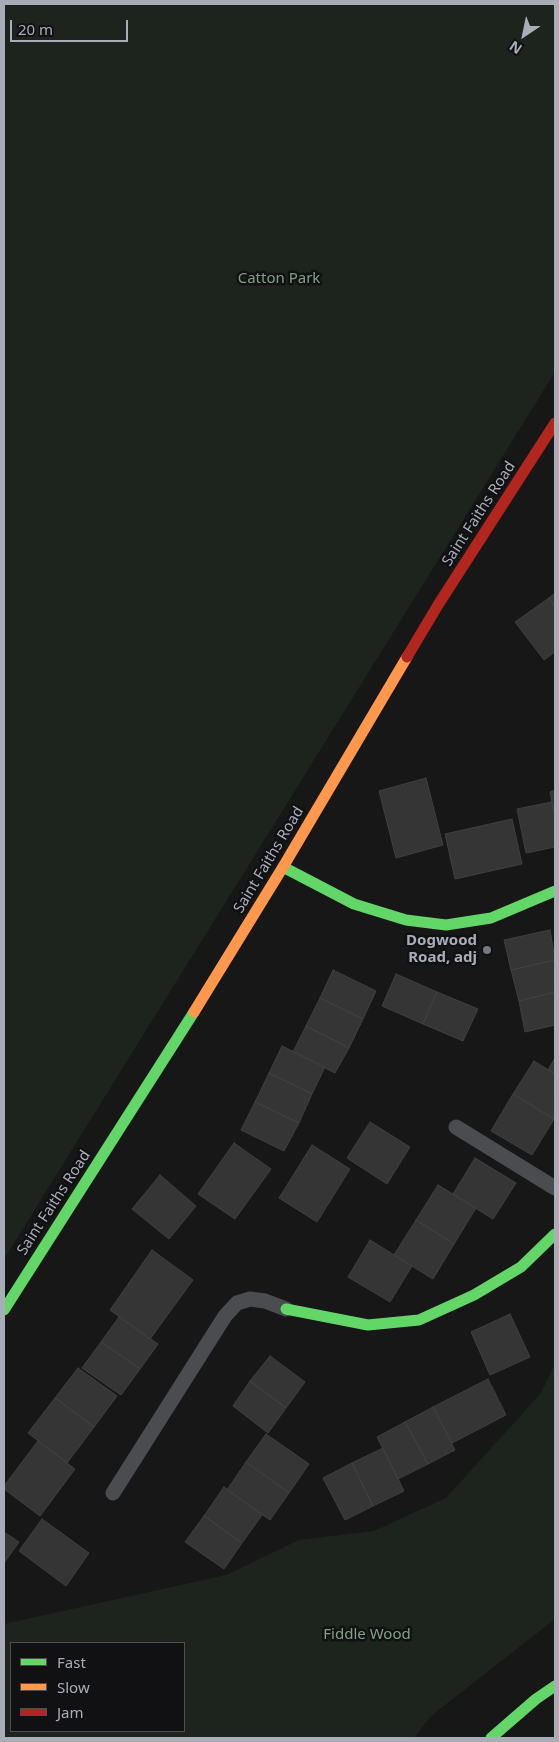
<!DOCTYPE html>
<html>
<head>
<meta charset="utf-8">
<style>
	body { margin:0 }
	#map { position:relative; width:559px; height:1742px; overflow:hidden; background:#171717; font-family:"Noto Sans",sans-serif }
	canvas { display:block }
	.frame { position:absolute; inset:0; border:5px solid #a8adb8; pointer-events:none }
	.legend { position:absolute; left:10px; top:1642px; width:175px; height:90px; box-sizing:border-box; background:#111113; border:1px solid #4d4f55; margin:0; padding:6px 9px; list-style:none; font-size:15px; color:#a8adb8 }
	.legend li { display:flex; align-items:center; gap:10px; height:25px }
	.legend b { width:25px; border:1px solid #4d4f55 }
	.north { position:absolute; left:499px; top:10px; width:50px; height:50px; -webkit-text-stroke:4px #111113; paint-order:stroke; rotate:214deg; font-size:14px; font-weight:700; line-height:20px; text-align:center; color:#a8adb8 }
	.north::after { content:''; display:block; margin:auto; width:18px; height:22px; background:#a8adb8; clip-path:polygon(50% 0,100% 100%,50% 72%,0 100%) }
	.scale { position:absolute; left:10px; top:20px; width:118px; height:22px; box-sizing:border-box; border:2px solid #a8adb8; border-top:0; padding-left:6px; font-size:15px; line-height:18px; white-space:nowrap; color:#a8adb8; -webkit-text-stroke:4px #111113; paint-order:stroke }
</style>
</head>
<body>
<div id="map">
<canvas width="559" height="1742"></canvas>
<div class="frame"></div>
<ul class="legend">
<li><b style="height:6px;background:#63d668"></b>Fast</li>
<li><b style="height:6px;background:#ff974d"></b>Slow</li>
<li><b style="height:6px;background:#b3261e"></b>Jam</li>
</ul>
<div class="north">N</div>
<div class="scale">20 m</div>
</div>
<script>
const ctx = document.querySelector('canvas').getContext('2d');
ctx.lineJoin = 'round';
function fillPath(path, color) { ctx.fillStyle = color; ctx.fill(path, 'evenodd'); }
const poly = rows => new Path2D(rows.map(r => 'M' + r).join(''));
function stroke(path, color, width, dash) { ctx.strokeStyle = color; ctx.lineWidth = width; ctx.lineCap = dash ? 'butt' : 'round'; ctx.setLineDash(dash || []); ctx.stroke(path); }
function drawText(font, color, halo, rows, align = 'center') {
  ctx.font = font + ' "Noto Sans",sans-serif'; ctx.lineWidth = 5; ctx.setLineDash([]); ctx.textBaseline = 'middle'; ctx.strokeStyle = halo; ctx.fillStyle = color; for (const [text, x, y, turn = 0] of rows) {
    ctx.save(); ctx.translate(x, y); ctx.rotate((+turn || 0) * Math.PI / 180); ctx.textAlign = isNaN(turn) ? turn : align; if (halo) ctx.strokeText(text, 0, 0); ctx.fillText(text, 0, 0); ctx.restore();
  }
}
fillPath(poly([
	[4,4,555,4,555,372,4,1259],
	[555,1364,555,1619,431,1716,414,1738,4,1738,4,1624,226,1575,299,1540,374,1531,446,1498,541,1393],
	[184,1643,184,1731,11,1731,11,1643]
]), '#1d241e');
const building = poly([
	[555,593,555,607,549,598,555,593],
	[549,598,555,607,555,652,544,660,515,622,549,598],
	[426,778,443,845,396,858,379,791,426,778],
	[555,790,555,818,550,792,555,790],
	[552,802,555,818,555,847,526,853,517,809,552,802],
	[512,819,522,864,455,879,445,834,512,819],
	[550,930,555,960,511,970,504,940,550,930],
	[555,960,555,992,519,1001,511,970,555,960],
	[333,970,376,991,363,1019,320,998,333,970],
	[396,974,437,992,423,1024,382,1006,396,974],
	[437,992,478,1009,463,1041,423,1024,437,992],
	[555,992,555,1025,525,1032,519,1001,555,992],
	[320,998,363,1019,349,1048,306,1026,320,998],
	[306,1026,349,1048,335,1073,293,1052,306,1026],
	[282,1046,325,1067,312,1094,269,1073,282,1046],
	[555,1058,555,1074,548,1070,555,1058],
	[534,1061,555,1074,554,1119,513,1094,534,1061],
	[269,1073,312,1094,299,1123,255,1102,269,1073],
	[513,1094,554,1119,532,1155,491,1131,513,1094],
	[255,1102,299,1123,284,1151,241,1130,255,1102],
	[370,1122,410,1147,387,1184,347,1158,370,1122],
	[234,1143,271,1169,235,1219,198,1194,234,1143],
	[312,1145,350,1169,317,1222,279,1198,312,1145],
	[475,1158,516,1183,493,1219,453,1194,475,1158],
	[160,1175,196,1206,169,1239,132,1209,160,1175],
	[438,1185,476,1208,454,1244,416,1220,438,1185],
	[416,1220,454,1244,433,1279,394,1255,416,1220],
	[370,1240,412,1266,390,1302,348,1277,370,1240],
	[152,1250,193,1280,150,1339,110,1310,152,1250],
	[510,1314,530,1357,490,1375,471,1332,510,1314],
	[119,1317,158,1344,140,1369,101,1342,119,1317],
	[101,1342,140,1369,121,1395,82,1368,101,1342],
	[270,1356,305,1382,286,1408,250,1381,270,1356],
	[78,1368,117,1396,94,1427,55,1398,78,1368],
	[488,1379,506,1415,452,1443,433,1407,488,1379],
	[250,1381,286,1408,268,1433,233,1406,250,1381],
	[55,1398,94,1427,67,1463,28,1433,55,1398],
	[433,1407,455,1450,428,1464,405,1422,433,1407],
	[405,1422,428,1464,398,1479,377,1437,405,1422],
	[266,1434,309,1464,289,1493,246,1462,266,1434],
	[38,1441,75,1469,40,1516,4,1489,4,1486,38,1441],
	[383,1448,404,1491,373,1506,352,1463,383,1448],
	[246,1462,289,1493,270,1520,227,1490,246,1462],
	[352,1463,373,1506,345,1520,323,1478,352,1463],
	[224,1487,262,1515,242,1543,204,1516,224,1487],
	[204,1516,242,1543,224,1569,185,1542,204,1516],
	[42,1519,89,1553,66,1586,19,1551,42,1519],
	[4,1532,19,1542,4,1563,4,1532]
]);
fillPath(building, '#353536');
stroke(building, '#3f4043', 1);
stroke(poly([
	[456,1127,555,1188],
	[113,1493,225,1316,237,1303,250,1299,265,1301,286,1309]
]), '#4b4c50', 15);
stroke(poly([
	[283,867,354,904,406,920,446,925,491,918,555,891],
	[286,1309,368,1325,419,1320,474,1295,521,1267,555,1234],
	[4,1310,194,1012],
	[491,1738,536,1699,555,1686]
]), '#63d668', 11);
stroke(poly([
	[194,1012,283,867,407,657]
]), '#ff974d', 11);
stroke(poly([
	[407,657,438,605,555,423]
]), '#b3261e', 11);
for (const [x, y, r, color] of [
	[487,950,5,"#757880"]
]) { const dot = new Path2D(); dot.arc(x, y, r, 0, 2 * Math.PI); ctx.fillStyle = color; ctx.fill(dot); stroke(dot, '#111113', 2); }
drawText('15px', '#7fa381', '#111113', [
	["Catton Park",279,279],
	["Fiddle Wood",367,1635]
]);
drawText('15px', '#a8adb8', '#111113', [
	["Saint Faiths Road",479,514,-57],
	["Saint Faiths Road",269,860,-59],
	["Saint Faiths Road",54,1203,-57]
]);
drawText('bold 15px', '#a8adb8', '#111113', [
	["Dogwood",477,941],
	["Road, adj",477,958]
], 'right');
</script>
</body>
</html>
